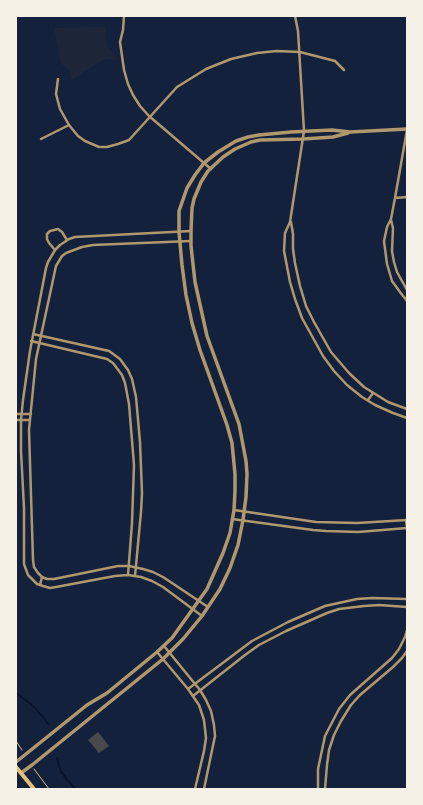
<!DOCTYPE html>
<html>
<head>
<meta charset="utf-8">
<style>
	body { margin:0 }
	#map { position:relative; width:423px; height:805px; overflow:hidden; background:#14213d; font-family:Roboto,sans-serif }
	canvas { display:block }
	.frame { position:absolute; inset:0; border:17px solid #f6f1e7; pointer-events:none }
</style>
</head>
<body>
<div id="map">
<canvas width="423" height="805"></canvas>
<div class="frame"></div>
</div>
<script>
const ctx = document.querySelector('canvas').getContext('2d');
ctx.lineJoin = 'round';
function fillPath(path, color) { ctx.fillStyle = color; ctx.fill(path, 'evenodd'); }
const poly = rows => new Path2D(rows.map(r => 'M' + r).join(''));
function stroke(path, color, width, dash) { ctx.strokeStyle = color; ctx.lineWidth = width; ctx.lineCap = dash ? 'butt' : 'round'; ctx.setLineDash(dash || []); ctx.stroke(path); }
fillPath(poly([
	[106,27,106,40,107,47,115,55,117,60,105,59,100,62,71,80,71,75,68,69,64,66,61,64,54,28]
]), '#1d2539');
stroke(poly([
	[16,693,31,704,44,718,48,724],
	[57,758,61,772,75,789]
]), '#0b132b', 2);
fillPath(poly([
	[98,732,109,746,99,753,88,740]
]), '#48494c');
stroke(poly([
	[16,741,22,750],
	[34,769,49,789]
]), '#e5c07b', 1);
stroke(poly([
	[124,16,123,30,120,42,124,70,128,84,133,95,140,106,149,116,211,169],
	[295,16,298,31,304,131,290,222,285,233,284,251,290,282,295,299,302,318,323,356,334,371,347,385,362,397,375,405,393,413,407,418],
	[58,79,56,94,60,109,69,125,78,136,85,141,99,147,107,147,118,144,129,140,177,87,206,69,231,59,257,53,277,51,300,52,335,61,344,70],
	[407,130,395,198,391,219,387,227,384,241,387,264,392,281,400,292,407,301],
	[41,139,69,125],
	[395,198,407,197],
	[391,220,393,228,392,251,394,262,397,272,407,290],
	[291,222,293,234,293,249,295,263,300,286,306,306,314,322,331,352,349,373,364,387,388,402,407,409],
	[191,231,75,237,69,239,60,245,55,250,48,262,46,268,30,351,23,400,21,420,21,451,24,508,24,564,28,575,37,584,43,586,50,588,56,587,115,576,128,575,141,577,152,581,163,587,202,616],
	[191,241,93,245,82,247,66,253,62,256,56,266,36,359,29,430,33,560,34,567,38,573,42,577,47,579,54,579,118,566,129,566,143,569,153,572,163,577,208,607],
	[55,250,49,243,47,239,47,234,50,231,58,229,62,232,67,240],
	[33,334,109,351,120,359,128,370,132,379,136,397,140,442,142,493,141,512,135,576],
	[31,341,107,359,113,363,122,375,125,383,129,404,134,465,132,523,128,575],
	[368,400,373,393],
	[16,414,31,414],
	[16,420,30,420],
	[234,510,316,522,357,523,407,520],
	[232,519,313,530,326,531,358,532,407,528],
	[406,520,407,528],
	[40,585,42,577],
	[164,646,200,690,206,700,211,711,214,725,215,736,204,789],
	[157,652,188,689,199,705,204,720,206,738,204,751,195,789],
	[188,689,252,641,288,622,325,606,357,599,372,598,407,599],
	[193,696,245,655,259,645,286,631,327,613,339,609,364,606,379,605,407,607],
	[318,789,318,769,325,736,339,709,350,695,392,658,399,649,405,637,407,630],
	[325,789,327,765,329,750,334,735,341,721,351,705,360,695,393,667,402,658,407,651]
]), '#b1986c', 2.5);
stroke(poly([
	[16,762,87,705,107,693,157,652,172,638,207,589,223,553,230,533,234,510,235,491,235,474,232,443,227,425,200,350,192,323,186,295,182,265,179,232,179,211,187,188,195,175,204,163,218,152,236,141,248,137,259,135,291,132,332,130,350,132,407,129],
	[21,773,32,765,163,659,183,639,202,616,220,589,230,568,238,545,243,520,246,497,247,474,246,461,239,424,207,336,195,282,191,246,191,231,192,208,194,199,201,182,208,171,223,157,235,149,251,142,260,140,303,139,333,137,348,133]
]), '#b1986c', 3.5);
stroke(poly([
	[16,767,34,789]
]), '#e5c07b', 4);
</script>
</body>
</html>
